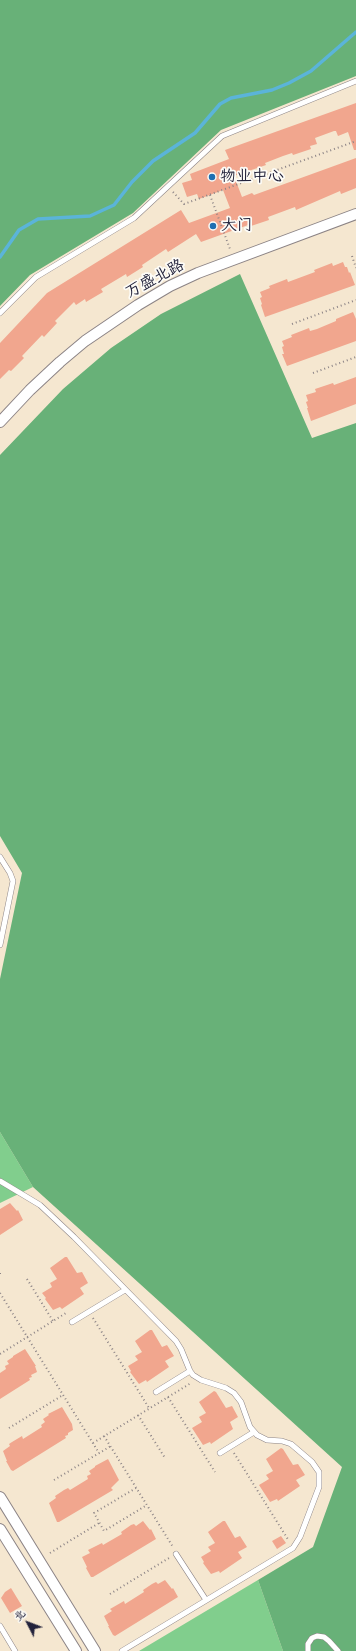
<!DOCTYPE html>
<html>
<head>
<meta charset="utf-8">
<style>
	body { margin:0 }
	#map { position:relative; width:356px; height:1651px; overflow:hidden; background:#f5e7d0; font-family:Caveat,"LXGW WenKai TC",sans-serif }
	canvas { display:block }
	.north { position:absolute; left:8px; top:1603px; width:40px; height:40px; -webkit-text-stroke:3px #fdfcf7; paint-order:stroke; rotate:312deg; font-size:11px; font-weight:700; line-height:16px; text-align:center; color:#22223b }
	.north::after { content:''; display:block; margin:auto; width:14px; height:18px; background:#22223b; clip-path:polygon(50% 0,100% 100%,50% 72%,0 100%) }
</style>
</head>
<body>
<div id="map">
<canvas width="356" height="1651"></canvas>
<div class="north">北</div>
</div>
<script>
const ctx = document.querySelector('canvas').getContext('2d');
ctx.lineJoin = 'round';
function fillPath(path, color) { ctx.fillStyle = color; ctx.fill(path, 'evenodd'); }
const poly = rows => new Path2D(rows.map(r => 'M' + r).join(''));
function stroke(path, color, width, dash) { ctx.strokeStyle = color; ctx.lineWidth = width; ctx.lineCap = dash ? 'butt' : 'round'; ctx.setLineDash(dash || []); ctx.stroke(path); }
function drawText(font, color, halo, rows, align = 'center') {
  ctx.font = font + ' Caveat,"LXGW WenKai TC",sans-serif'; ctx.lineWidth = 3.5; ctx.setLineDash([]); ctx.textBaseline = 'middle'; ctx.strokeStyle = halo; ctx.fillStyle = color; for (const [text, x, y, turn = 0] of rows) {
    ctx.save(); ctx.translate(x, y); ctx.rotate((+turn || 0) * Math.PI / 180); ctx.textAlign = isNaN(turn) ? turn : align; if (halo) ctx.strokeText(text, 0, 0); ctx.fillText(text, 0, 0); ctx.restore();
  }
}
fillPath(poly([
	[0,1132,33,1187,0,1203],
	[258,1580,283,1651,139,1651]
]), '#81ce8d');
fillPath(poly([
	[0,0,356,0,356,76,221,130,133,213,30,275,0,306],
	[240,274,312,438,356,423,356,1651,283,1651,258,1580,313,1547,342,1467,33,1187,0,1132,0,979,22,873,0,836,0,455,63,389,111,348,161,314]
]), '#68b178');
stroke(poly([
	[0,257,19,230,38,219,90,216,114,205,132,182,153,161,195,133,220,104,231,98,272,90,289,83,311,71,356,32]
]), '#5bb4d9', 3.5);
fillPath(poly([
	[356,103,356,150,354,150,348,132,338,136,336,131,334,131,315,138,317,144,310,146,311,149,293,155,292,153,283,156,265,163,266,165,234,176,242,197,252,193,254,195,356,158,356,188,341,194,340,191,296,210,295,207,268,217,269,220,251,226,251,224,201,242,196,234,168,252,166,249,142,265,143,267,127,277,126,274,101,289,103,292,86,302,85,299,76,305,74,302,55,321,57,323,44,337,42,335,22,356,24,358,11,371,9,370,0,379,0,343,47,293,181,210,189,223,230,208,223,190,199,199,197,194,187,197,182,183,192,180,190,174,229,159,225,150],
	[343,262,345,267,347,267,349,273,350,272,355,285,265,317,261,305,262,304,260,298,262,297,260,292,270,288,269,286,287,279,288,282,315,272,314,270,332,263,333,266],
	[353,312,356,319,356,341,287,366,282,354,284,354,282,347,284,346,282,341,292,337,291,335,309,328,310,331,317,329,336,321,336,319],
	[356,377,356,404,311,421,307,408,308,408,306,402,308,401,306,395,316,392,315,389,333,383,334,385],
	[10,1203,17,1211,18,1210,23,1220,0,1235,0,1209],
	[65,1257,67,1257,77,1273,82,1272,88,1283,80,1288,84,1294,62,1309,60,1307,53,1310,45,1299,46,1298,42,1293,52,1287,50,1283,57,1279,50,1268],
	[150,1330,152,1330,162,1347,167,1345,174,1356,165,1361,169,1367,147,1382,146,1380,139,1384,130,1372,131,1371,128,1366,138,1360,135,1356,142,1352,135,1341],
	[25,1349,36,1366,35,1366,37,1372,31,1375,32,1377,29,1378,30,1380,0,1399,0,1373,6,1369,5,1366,9,1364,7,1361,13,1357,13,1356],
	[214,1391,216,1392,226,1408,232,1406,238,1417,230,1422,233,1429,211,1444,210,1442,203,1445,192,1428,202,1422,199,1417,206,1413,199,1402],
	[62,1407,72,1424,73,1430,68,1433,68,1435,65,1436,66,1438,13,1471,11,1470,6,1461,7,1461,3,1451,10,1446,9,1444,12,1442,22,1436,23,1439,42,1427,41,1425,45,1422,43,1419,49,1415,48,1414],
	[281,1448,283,1449,293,1465,298,1464,305,1475,296,1480,300,1486,278,1501,277,1499,270,1502,259,1485,269,1479,266,1475,273,1471,266,1459],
	[108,1459,119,1480,111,1488,113,1490,59,1522,57,1522,49,1503,56,1498,55,1496,64,1490,68,1488,70,1490,88,1479,87,1476,91,1474,89,1471,95,1467,95,1466],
	[143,1521,150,1530,151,1529,156,1539,93,1577,91,1577,86,1568,87,1567,82,1557,90,1553,88,1550,102,1543,103,1545,122,1534,121,1532,131,1525,134,1524,136,1526],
	[223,1521,225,1521,235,1538,240,1536,247,1547,238,1552,242,1558,220,1573,219,1571,211,1574,203,1563,204,1562,201,1557,211,1551,208,1547,215,1543,208,1532],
	[281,1536,286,1543,277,1549,272,1541],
	[165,1580,172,1589,173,1588,178,1597,115,1636,113,1635,108,1626,109,1626,104,1616,112,1611,110,1609,124,1601,125,1604,144,1592,143,1590,152,1584,156,1582,158,1584],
	[11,1588,22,1606,10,1613,1,1598,5,1592]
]), '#f1a68e');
const service = poly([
	[0,313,36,277,134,218,222,136,356,81],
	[0,857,10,873,13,881,0,945],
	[0,1181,40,1205,74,1237,176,1341,181,1349,190,1371,193,1375,201,1380,226,1388,234,1393,241,1402,250,1427,257,1435,267,1440,282,1441,291,1444,312,1462,319,1472,319,1487,300,1537,293,1548,122,1651],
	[72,1322,125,1290],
	[156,1392,190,1371],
	[220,1453,254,1432],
	[176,1554,206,1600],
	[0,1626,15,1651],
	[308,1651,308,1644,312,1638,317,1636,324,1637,329,1641,338,1651]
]);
const minor = poly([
	[0,422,30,390,60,362,85,341,138,305,170,286,198,273,356,214],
	[0,1497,95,1651],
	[0,1529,76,1651]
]);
stroke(service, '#8c8486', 6);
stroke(minor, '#8c8486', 12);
stroke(poly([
	[173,192,184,204,356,141],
	[210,195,230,249],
	[352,256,356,268],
	[292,324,356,300],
	[313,373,356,357],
	[0,1273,0,1274],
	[27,1279,53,1321],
	[0,1293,99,1453],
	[93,1318,149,1408],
	[0,1354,66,1313,67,1315],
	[168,1397,215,1472],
	[138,1415,165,1458],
	[9,1428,63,1395],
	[104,1436,173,1547],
	[93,1443,191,1383],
	[234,1453,289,1541],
	[54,1480,111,1446],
	[136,1488,94,1513,104,1531,147,1505],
	[50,1553,99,1523],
	[110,1594,169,1558]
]), '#8c8486', 2, [1, 3]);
stroke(service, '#fff', 5);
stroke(minor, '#fff', 10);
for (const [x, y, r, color] of [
	[212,177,4,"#1f6fb2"],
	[213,226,4,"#1f6fb2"]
]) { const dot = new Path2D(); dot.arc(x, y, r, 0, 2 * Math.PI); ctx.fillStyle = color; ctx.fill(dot); stroke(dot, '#fdfcf7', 1.5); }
drawText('16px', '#22223b', '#fdfcf7', [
	["物业中心",220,177],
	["大门",221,226]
], 'left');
drawText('16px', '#22223b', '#fdfcf7', [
	["万盛北路",155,279,-28]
]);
</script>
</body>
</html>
